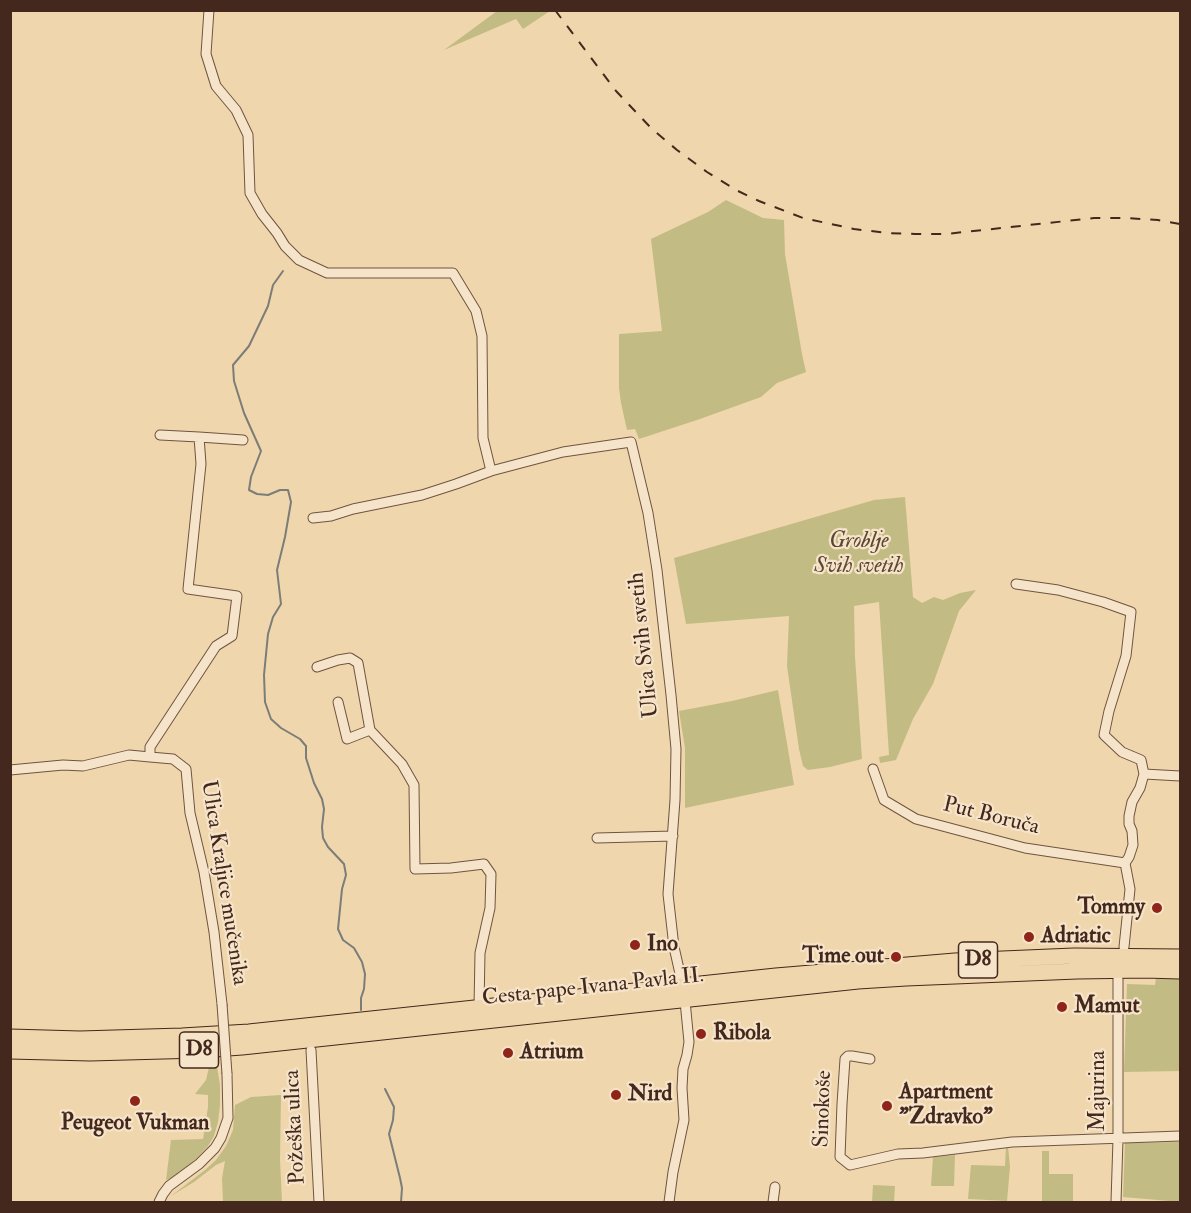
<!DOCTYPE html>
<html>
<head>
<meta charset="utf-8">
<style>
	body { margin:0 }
	#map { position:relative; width:1191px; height:1213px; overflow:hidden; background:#f0d6ac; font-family:"IM FELL Double Pica",serif }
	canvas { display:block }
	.frame { position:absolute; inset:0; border:12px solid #44281d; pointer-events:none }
</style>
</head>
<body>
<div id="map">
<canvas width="1191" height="1213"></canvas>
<div class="frame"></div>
</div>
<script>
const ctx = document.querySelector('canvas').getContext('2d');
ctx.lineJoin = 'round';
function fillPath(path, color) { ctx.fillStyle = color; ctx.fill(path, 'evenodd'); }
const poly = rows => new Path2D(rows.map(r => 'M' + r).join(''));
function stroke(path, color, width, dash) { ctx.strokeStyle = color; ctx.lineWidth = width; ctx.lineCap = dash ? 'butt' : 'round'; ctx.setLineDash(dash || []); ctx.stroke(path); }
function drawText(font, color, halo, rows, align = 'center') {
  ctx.font = font + ' "IM FELL Double Pica",serif'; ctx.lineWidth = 4.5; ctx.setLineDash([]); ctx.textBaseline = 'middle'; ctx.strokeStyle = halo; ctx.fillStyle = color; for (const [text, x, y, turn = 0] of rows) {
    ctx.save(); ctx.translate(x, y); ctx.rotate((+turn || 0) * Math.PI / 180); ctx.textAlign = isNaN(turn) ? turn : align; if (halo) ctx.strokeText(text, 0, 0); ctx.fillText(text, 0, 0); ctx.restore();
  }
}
fillPath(poly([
	[497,11,550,11,523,29,516,19,444,50],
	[726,200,763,218,784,220,785,254,802,354,806,372,777,383,761,397,700,419,639,439,635,429,627,430,621,403,619,388,619,334,662,331,651,239,708,212],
	[905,497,913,597,922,603,934,597,943,600,960,593,976,590,959,611,933,684,913,719,896,760,880,763,879,757,889,755,879,602,854,606,855,657,862,759,830,767,808,770,803,766,799,749,787,666,789,616,686,624,674,558,874,500],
	[778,690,794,785,685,808,685,748,679,711,732,701],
	[1156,978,1180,978,1180,1071,1124,1072,1127,984,1155,985],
	[208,1059,216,1060,220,1085,220,1105,218,1122,214,1136,208,1146,195,1160,174,1177,166,1180,171,1140,203,1139,208,1107,208,1095,195,1094,206,1080,209,1067],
	[281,1095,280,1159,282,1202,223,1202,222,1178,225,1161,216,1165,194,1182,171,1196,205,1170,216,1160,226,1146,233,1130,235,1105,251,1097],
	[1180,1142,1180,1202,1123,1197,1125,1143],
	[1006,1146,1008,1146,1010,1167,1007,1201,968,1199,971,1165,1005,1166],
	[1042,1151,1049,1151,1049,1174,1073,1174,1073,1202,1042,1202],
	[955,1155,954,1186,931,1186,933,1157],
	[873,1185,895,1186,894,1202,872,1202]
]), '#c2bc84');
stroke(poly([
	[283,271,273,285,268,306,249,346,233,365,234,381,244,413,261,451,251,477,249,490,257,494,268,495,280,490,288,490,291,502,285,537,277,570,281,604,273,617,268,634,264,675,265,702,271,719,281,728,300,739,306,746,306,758,314,783,322,799,324,809,322,827,323,838,328,847,344,864,346,875,342,889,338,929,343,940,354,948,362,962,365,974,364,989,361,998,361,1010],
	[385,1089,394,1107,393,1120,389,1134,400,1178,402,1188,401,1202]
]), '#7b7d79', 2);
const minor = poly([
	[209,10,206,54,216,86,236,110,248,135,250,193,262,214,277,233,285,246,299,260,327,273,453,273,476,311,482,336,483,438,491,471],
	[160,435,199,437,201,464,188,589,237,596,232,636,216,646,150,747,150,757,173,759,186,769,190,813,204,872,214,932,222,1004],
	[199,437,243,440],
	[313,518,331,516,353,509,422,495,456,484,491,471,563,452,631,442,648,513,657,570,671,695,676,749,675,800,668,894,674,947,683,987],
	[1016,584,1058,590,1103,602,1131,612,1126,656,1109,711,1104,735,1122,752,1141,760,1144,774,1140,788,1132,802,1129,816,1129,824,1132,831,1133,845,1129,857,1125,863,1130,889,1124,947],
	[317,667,338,660,350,658,358,663,370,730],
	[338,702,347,739,370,730,402,764,414,785,415,869,451,868,484,864,491,874,490,908,480,953,479,1007],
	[873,769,884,800,916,819,1025,848,1125,863],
	[10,770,63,765,83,766,129,755,150,757],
	[1144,774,1180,776],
	[597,838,673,836],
	[311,1050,319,1202],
	[870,1059,852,1056,848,1056,845,1059,842,1104,840,1157,850,1165,898,1154,923,1153,1012,1142,1180,1136],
	[159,1202,163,1194,169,1186,199,1164,215,1148,221,1138,228,1118,227,1074],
	[669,1202,673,1172,684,1120,682,1088,683,1069,687,1055,689,1042,685,1001],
	[773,1202,775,1187],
	[1116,1202,1118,1139,1118,979]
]);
const primary = poly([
	[10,1037,80,1039,182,1036,249,1032,776,976,955,961,1074,956,1180,957],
	[10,1051,90,1053,200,1050,242,1047,858,981,906,978,1077,971,1145,970,1180,971]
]);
stroke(minor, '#6f5441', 11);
stroke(primary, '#44281d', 17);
stroke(minor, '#f5e4c9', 9);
stroke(primary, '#f0d6ac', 15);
stroke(poly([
	[555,10,616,91,651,128,677,150,707,172,736,190,759,201,803,218,854,229,887,233,915,234,946,234,1094,218,1126,218,1158,220,1180,224]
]), '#44281d', 2, [10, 10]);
const minorBridge = poly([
	[222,1004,227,1074]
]);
stroke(minorBridge, '#6f5441', 11, []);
stroke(minorBridge, '#f5e4c9', 9);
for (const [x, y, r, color] of [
	[1157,908,6,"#8f2418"],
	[1029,937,6,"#8f2418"],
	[635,945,6,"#8f2418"],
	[896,957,6,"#8f2418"],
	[1062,1007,6,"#8f2418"],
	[701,1034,6,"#8f2418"],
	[508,1053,6,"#8f2418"],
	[616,1095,6,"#8f2418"],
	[135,1101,6,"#8f2418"],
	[887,1106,6,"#8f2418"]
]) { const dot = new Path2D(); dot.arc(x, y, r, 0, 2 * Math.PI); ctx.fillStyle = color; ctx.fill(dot); stroke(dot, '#f5e4c9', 2); }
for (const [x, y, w] of [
	[978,960,39],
	[199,1050,39]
]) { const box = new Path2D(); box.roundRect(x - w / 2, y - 18, w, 36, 4.5); ctx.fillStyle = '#f5e4c9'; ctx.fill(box); stroke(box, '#44281d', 1.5); }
drawText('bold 21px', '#44281d', null, [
	["D8",978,960],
	["D8",199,1050]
]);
drawText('italic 22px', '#5d4632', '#f5e4c9', [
	["Groblje",859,542],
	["Svih svetih",859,567]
]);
drawText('22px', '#44281d', '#f5e4c9', [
	["Ulica Svih svetih",645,645,-96],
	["Put Boruča",991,817,14],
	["Ulica Kraljice mučenika",223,883,81],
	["Cesta pape Ivana Pavla II.",593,988,-6],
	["Majurina",1099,1091,-90],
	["Sinokoše",824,1109,-88],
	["Požeška ulica",296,1127,-93]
]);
drawText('bold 22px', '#44281d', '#f5e4c9', [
	["Tommy",1145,908,"right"],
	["Adriatic",1041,937],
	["Ino",647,945],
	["Time out",884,957,"right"],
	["Mamut",1074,1007],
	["Ribola",713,1034],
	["Atrium",520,1053],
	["Apartment",899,1093],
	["\"Zdravko\"",899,1118],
	["Nird",628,1095],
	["Peugeot Vukman",135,1124,"center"]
], 'left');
</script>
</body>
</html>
